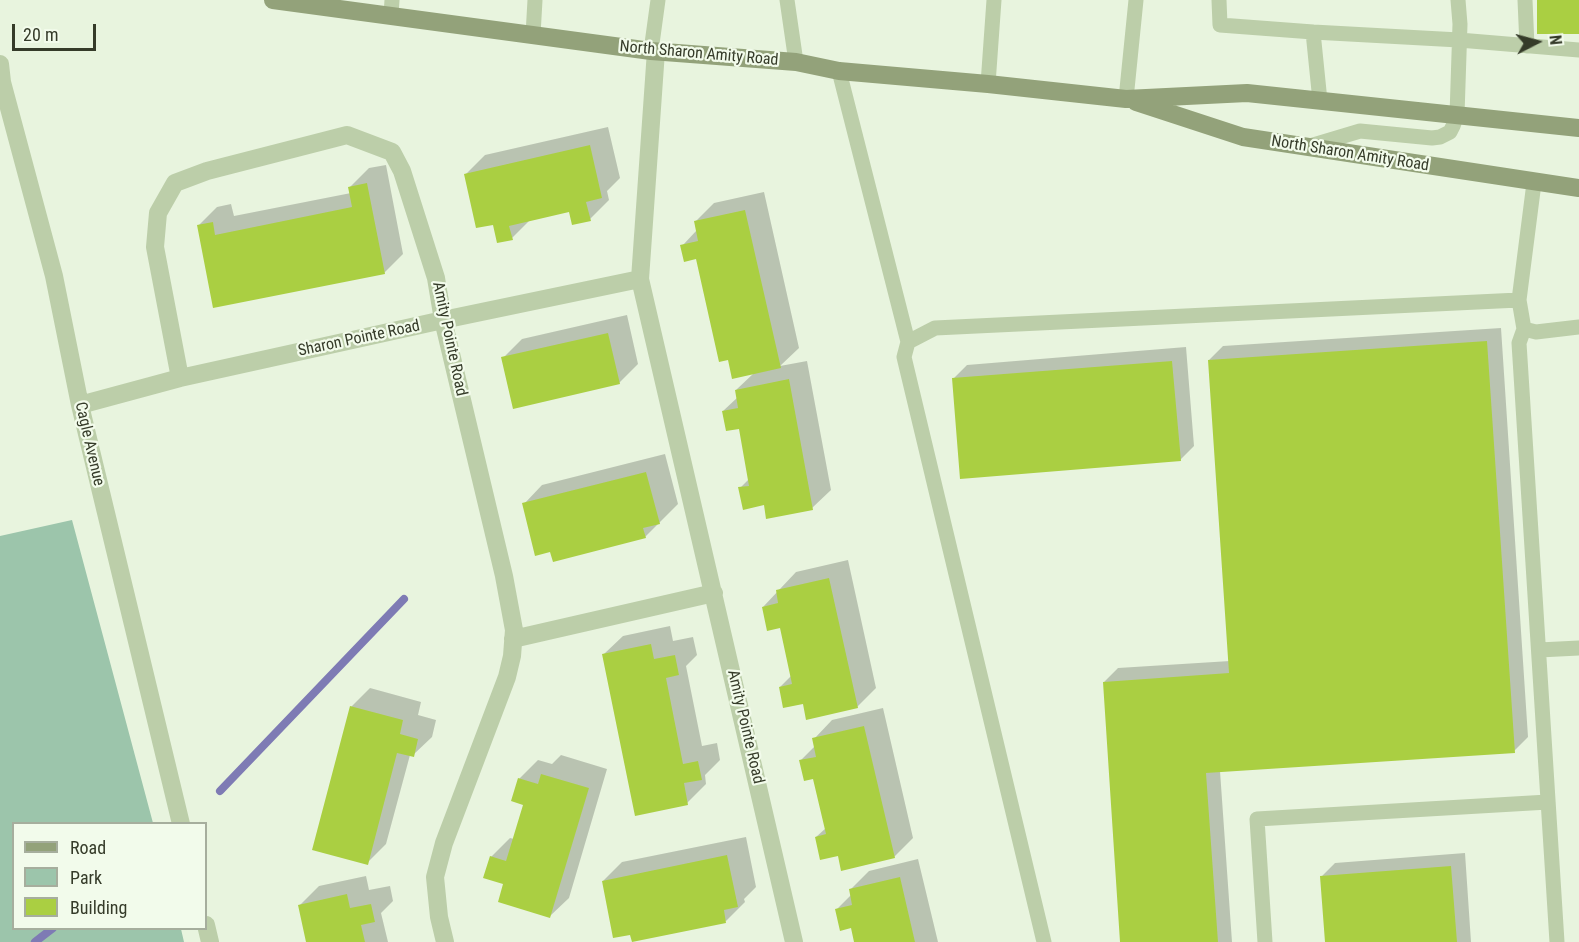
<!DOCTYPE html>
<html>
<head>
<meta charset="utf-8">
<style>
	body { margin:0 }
	#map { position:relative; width:1579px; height:942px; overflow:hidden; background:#e8f4de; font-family:"Roboto Condensed",sans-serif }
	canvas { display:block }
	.legend { position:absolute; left:12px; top:822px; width:195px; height:108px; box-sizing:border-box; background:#f2fbeb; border:2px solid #a6ae9d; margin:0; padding:8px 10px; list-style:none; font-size:18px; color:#353b29 }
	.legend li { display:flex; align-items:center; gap:12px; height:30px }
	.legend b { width:30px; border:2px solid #a6ae9d }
	.north { position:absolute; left:1507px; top:12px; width:60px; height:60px; -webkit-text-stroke:4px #f2fbeb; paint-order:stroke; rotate:84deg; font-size:16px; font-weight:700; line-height:24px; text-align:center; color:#353b29 }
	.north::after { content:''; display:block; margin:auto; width:21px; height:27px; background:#353b29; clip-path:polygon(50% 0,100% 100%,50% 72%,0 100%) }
	.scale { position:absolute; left:12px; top:24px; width:84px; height:27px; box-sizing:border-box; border:3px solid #353b29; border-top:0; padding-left:8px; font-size:18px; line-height:21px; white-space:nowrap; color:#353b29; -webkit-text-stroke:4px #f2fbeb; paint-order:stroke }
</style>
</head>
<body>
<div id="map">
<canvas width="1579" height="942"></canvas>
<ul class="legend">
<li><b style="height:8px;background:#93a27a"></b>Road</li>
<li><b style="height:16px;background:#9cc5ab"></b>Park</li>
<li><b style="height:16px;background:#aacf42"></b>Building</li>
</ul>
<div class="north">N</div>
<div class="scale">20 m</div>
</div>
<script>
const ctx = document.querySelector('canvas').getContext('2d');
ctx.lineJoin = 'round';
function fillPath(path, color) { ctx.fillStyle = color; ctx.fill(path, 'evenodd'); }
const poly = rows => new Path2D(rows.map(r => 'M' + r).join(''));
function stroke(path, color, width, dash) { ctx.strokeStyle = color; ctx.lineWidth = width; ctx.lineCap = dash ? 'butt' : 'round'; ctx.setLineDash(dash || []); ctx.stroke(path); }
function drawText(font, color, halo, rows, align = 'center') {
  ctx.font = font + ' "Roboto Condensed",sans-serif'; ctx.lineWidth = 4.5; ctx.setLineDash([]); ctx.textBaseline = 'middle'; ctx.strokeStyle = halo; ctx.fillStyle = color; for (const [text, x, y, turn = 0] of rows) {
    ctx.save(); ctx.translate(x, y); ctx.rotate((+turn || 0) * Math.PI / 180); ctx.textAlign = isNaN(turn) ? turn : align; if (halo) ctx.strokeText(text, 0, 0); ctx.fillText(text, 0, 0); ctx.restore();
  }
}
fillPath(poly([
	[72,520,153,823,14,824,14,928,181,929,184,942,0,942,0,536]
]), '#9cc5ab');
fillPath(poly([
	[608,127,620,178,607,191,609,200,590,219,570,210,531,219,512,238,494,223,466,174,485,155],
	[386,165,403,254,384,273,214,307,198,226,217,207,231,204,234,216,351,193,350,187,369,168],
	[764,192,799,348,780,366,807,361,831,490,812,508,765,504,740,488,750,478,740,427,723,411,738,397,736,390,754,373,697,257,682,246,697,230,695,222,714,203],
	[627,315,638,364,619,383,503,358,522,339],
	[1501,328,1528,737,1514,751,1220,771,1232,942,1122,942,1104,682,1118,668,1230,661,1209,360,1223,346],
	[1186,347,1194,446,1180,460,954,378,967,365],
	[665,454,678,504,645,537,551,550,524,504,542,485],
	[848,560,876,688,857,707,804,702,780,687,792,675,782,626,763,607,796,572],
	[670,626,673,641,693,637,697,655,686,666,702,746,717,743,720,760,705,775,706,784,687,803,604,654,623,636],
	[370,688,421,702,418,715,436,720,432,737,413,755,410,755,386,844,367,863,351,707],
	[883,708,913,838,894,857,839,854,816,837,826,828,814,777,800,761,815,746,814,739,832,720],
	[561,755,607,769,569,898,550,916,505,883,491,857,510,838,514,839,525,804,519,779,538,760,552,764],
	[746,837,756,887,744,899,745,902,726,921,603,881,622,862],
	[1465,853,1471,942,1326,942,1321,877,1335,863],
	[918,859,938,942,856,942,852,927,836,910,851,895,850,890,869,871],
	[366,876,369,890,390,886,393,901,381,913,388,942,308,942,300,905,319,886]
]), '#0003');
stroke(poly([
	[220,791,404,599],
	[35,942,53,928]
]), '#7e7bb4', 8);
fillPath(poly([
	[1537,0,1579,0,1579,34,1537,34],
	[590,145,602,198,586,202,591,221,572,225,569,212,509,226,513,240,497,243,493,225,476,228,464,174],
	[367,183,385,274,213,308,197,225,213,222,215,235,352,207,348,187],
	[745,210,781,368,732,379,728,360,719,362,696,259,684,262,680,245,698,241,694,221],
	[608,333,620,384,513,409,501,357],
	[1487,341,1515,753,1206,773,1218,942,1120,942,1103,682,1229,673,1208,360],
	[1172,361,1181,461,960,479,952,378],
	[789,379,813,510,766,519,764,505,743,510,738,487,749,486,739,429,726,431,722,411,738,408,735,390],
	[646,472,660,524,643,528,646,538,553,562,550,552,535,556,522,503],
	[829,578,858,708,806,720,803,704,783,708,779,687,792,684,780,628,767,631,762,607,778,603,776,590],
	[651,644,654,659,675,655,679,675,666,678,683,764,698,761,702,780,684,783,688,805,635,816,602,654],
	[350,706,403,720,400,734,418,739,414,757,397,753,368,865,312,850],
	[864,726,895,858,841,871,838,856,820,860,815,837,826,834,813,779,804,781,799,760,816,757,812,738],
	[541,774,589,788,550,918,498,902,503,884,483,878,490,856,506,861,523,805,511,801,518,778,538,784],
	[727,855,738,907,724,910,726,923,632,942,630,935,613,938,602,881],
	[1451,866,1457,942,1325,942,1320,876],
	[900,877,915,942,854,942,851,928,840,931,835,909,852,905,849,889],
	[347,894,350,908,371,904,375,922,361,925,365,942,306,942,298,905]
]), '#aacf42');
stroke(poly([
	[787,0,796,62],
	[1219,0,1220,25,1313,32,1320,101],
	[1525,0,1527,46],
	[391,15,392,0],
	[1313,32,1459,40,1579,50],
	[533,35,535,0],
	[651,51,658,0],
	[839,71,908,342],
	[988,84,994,0],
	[1126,99,1136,0],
	[1310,146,1360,131,1432,138,1440,137,1450,132,1453,126,1457,115,1460,24,1458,0],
	[1534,183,1519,300,1524,329,1536,332,1579,327],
	[1524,329,1519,343,1557,942],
	[1539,650,1579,648],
	[1044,942,904,357,908,342,935,328,1519,300],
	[1265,942,1257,819,1548,802]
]), '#bccea9', 15);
stroke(poly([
	[656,51,640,279,794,942],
	[0,64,2,82,54,276,80,405,181,824],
	[180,378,155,247,158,213,175,183,207,171,347,135,392,152,402,171,436,278,443,320,504,576,514,630,512,656,507,677,444,843,435,877,439,917,445,942],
	[80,405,180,378,443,320,640,279],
	[513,639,714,593],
	[206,925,210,942]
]), '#bccea9', 18);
stroke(poly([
	[273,0,651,51,796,62,839,71,988,84,1126,99,1247,93,1579,128],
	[1136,102,1243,137,1579,188]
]), '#93a27a', 18);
drawText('16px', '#353b29', '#f2fbeb', [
	["North Sharon Amity Road",699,54,5],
	["North Sharon Amity Road",1350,154,9],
	["Sharon Pointe Road",359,339,-12],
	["Amity Pointe Road",449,339,78],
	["Cagle Avenue",89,444,77],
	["Amity Pointe Road",745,727,77]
]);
</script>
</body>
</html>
